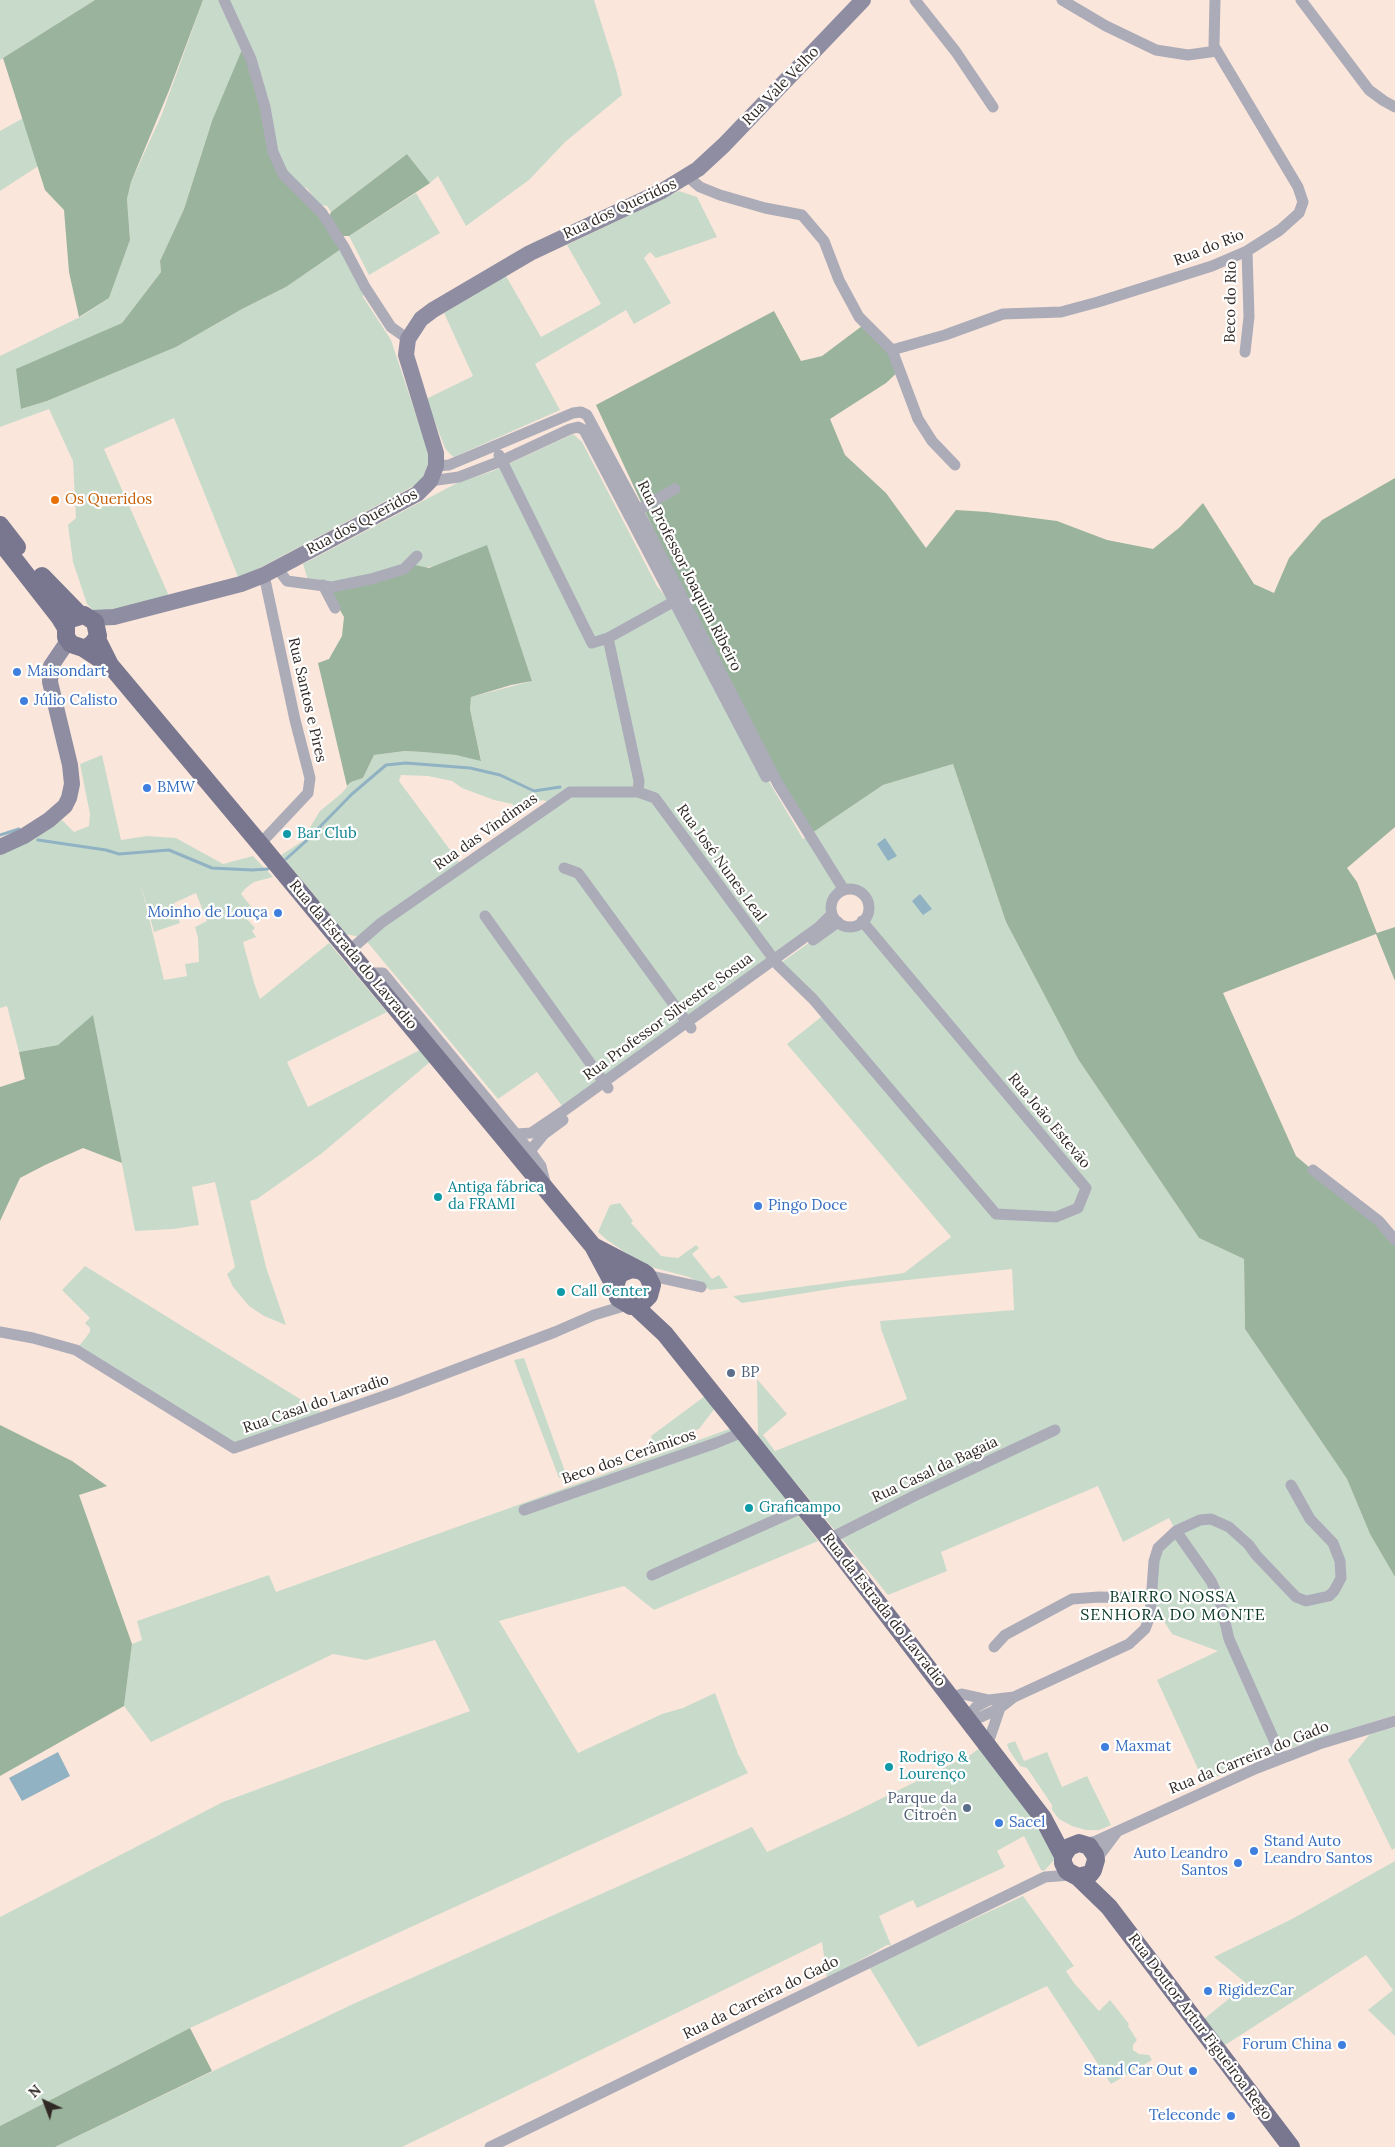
<!DOCTYPE html>
<html>
<head>
<meta charset="utf-8">
<style>
	body { margin:0 }
	#map { position:relative; width:1395px; height:2147px; overflow:hidden; background:#fbe6db; font-family:Lora,serif }
	canvas { display:block }
	.north { position:absolute; left:20px; top:2077px; width:50px; height:50px; -webkit-text-stroke:4px #fff; paint-order:stroke; rotate:317deg; font-size:14px; font-weight:700; line-height:20px; text-align:center; color:#302824 }
	.north::after { content:''; display:block; margin:auto; width:18px; height:22px; background:#302824; clip-path:polygon(50% 0,100% 100%,50% 72%,0 100%) }
</style>
</head>
<body>
<div id="map">
<canvas width="1395" height="2147"></canvas>
<div class="north">N</div>
</div>
<script>
const ctx = document.querySelector('canvas').getContext('2d');
ctx.lineJoin = 'round';
function fillPath(path, color) { ctx.fillStyle = color; ctx.fill(path, 'evenodd'); }
const poly = rows => new Path2D(rows.map(r => 'M' + r).join(''));
function stroke(path, color, width, dash) { ctx.strokeStyle = color; ctx.lineWidth = width; ctx.lineCap = dash ? 'butt' : 'round'; ctx.setLineDash(dash || []); ctx.stroke(path); }
function drawText(font, color, halo, rows, align = 'center') {
  ctx.font = font + ' Lora,serif'; ctx.lineWidth = 4.5; ctx.setLineDash([]); ctx.textBaseline = 'middle'; ctx.strokeStyle = halo; ctx.fillStyle = color; for (const [text, x, y, turn = 0] of rows) {
    ctx.save(); ctx.translate(x, y); ctx.rotate((+turn || 0) * Math.PI / 180); ctx.textAlign = isNaN(turn) ? turn : align; if (halo) ctx.strokeText(text, 0, 0); ctx.fillText(text, 0, 0); ctx.restore();
  }
}
fillPath(poly([
	[0,0,95,0,0,60],
	[203,0,594,0,617,73,622,95,565,142,529,180,466,226,438,176,430,183,407,154,331,212,327,206,319,205,306,187,300,192,212,121,184,209,160,261,161,272,122,323,17,370,22,409,47,401,176,347,242,309,286,287,344,247,365,287,363,297,391,340,428,451,429,462,421,482,239,579,174,418,104,449,169,596,125,610,93,610,87,604,73,562,68,525,76,518,73,461,49,409,0,427,0,356,82,316,109,298,130,240,127,199,131,182,162,114],
	[34,112,49,159,0,191,0,131],
	[679,191,697,197,717,237,656,258,650,252,644,258,671,303,634,324,626,310,535,364,560,410,454,457,450,454,445,448,426,399,473,376,444,313,506,276,541,337,601,304,567,245],
	[416,193,440,233,369,275,349,236],
	[573,434,582,442,657,586,679,613,755,758,803,839,883,785,953,764,1006,922,1078,1059,1199,1238,1244,1259,1245,1329,1347,1479,1370,1534,1395,1577,1395,1715,1263,1757,1204,1782,1157,1680,1218,1651,1172,1634,1162,1618,1156,1616,1157,1613,1154,1612,1154,1561,1176,1531,1169,1518,1123,1542,1098,1486,941,1552,947,1571,888,1595,758,1437,757,1379,787,1414,763,1435,775,1451,907,1399,881,1329,880,1321,1014,1310,1012,1269,850,1286,742,1303,733,1296,904,1273,951,1237,953,1239,787,1044,825,1014,778,965,838,922,851,926,862,921,868,914,869,908,865,897,859,891,845,890,837,894,832,902,832,911,565,1110,537,1072,498,1099,364,938,346,934,281,855,309,837,309,829,320,811,342,793,351,782,363,778,374,755,405,751,423,752,456,755,481,760,470,709,471,697,532,681,487,546,434,566,332,587,309,583,303,564,457,483,493,471],
	[401,775,428,776,452,781,462,788,494,800,513,804,512,818,542,800,552,803,462,866,399,781],
	[102,755,121,840,147,836,176,838,223,864,253,856,273,877,254,882,246,888,241,894,254,910,246,918,255,928,252,931,256,937,243,942,254,983,260,999,329,943,387,1012,287,1062,308,1107,420,1050,430,1062,321,1154,257,1199,250,1201,266,1267,286,1325,264,1316,249,1306,233,1287,227,1274,235,1267,215,1182,192,1187,199,1225,173,1229,135,1231,93,1016,58,1045,19,1052,7,1006,0,1008,0,852,34,839,62,820,74,832,89,826,90,814,80,764],
	[141,885,154,932,180,923,174,903,196,893,207,921,195,927,198,938,199,962,185,964,187,976,164,980],
	[620,1203,633,1221,631,1223,661,1256,678,1258,696,1245,699,1248,692,1254,712,1279,719,1275,728,1288,710,1290,689,1277,651,1267,635,1259,607,1240,598,1232,610,1205],
	[85,1266,321,1412,345,1403,342,1411,234,1448,76,1350,90,1332,90,1328,85,1323,90,1318,62,1290],
	[524,1358,566,1474,559,1478,514,1360],
	[705,1396,715,1408,699,1429,655,1445,651,1436],
	[732,1428,818,1541,654,1610,624,1586,499,1621,578,1753,662,1714,683,1708,715,1693,738,1754,748,1773,190,2028,0,2126,0,1917,223,1802,470,1711,435,1640,366,1660,333,1654,151,1742,124,1706,132,1644,142,1640,137,1621,269,1575,276,1592],
	[1395,1727,1395,1848,1392,1850,1348,1760,1370,1734],
	[1015,1741,1024,1761,1047,1752,1062,1787,1087,1776,1111,1825,1099,1830,1086,1830,1072,1826,1059,1819,1052,1810,1052,1805,1027,1768,1020,1766,1009,1750,1007,1744],
	[983,1746,1027,1805,1055,1859,1044,1871,1041,1870,1024,1836,997,1851,1005,1867,917,1908,913,1900,879,1916,891,1945,887,1945,827,1979,822,1942,402,2147,55,2147,353,2004,752,1827,767,1852,846,1816,970,1755],
	[1395,1861,1395,2036,1368,2010,1393,1990,1366,1955,1225,2045,1204,2019,1247,1984,1214,1957,1292,1919],
	[1023,1896,1074,1966,1066,1971,1074,1983,1099,2011,1110,2000,1129,2024,1128,2026,1137,2040,1133,2045,1133,2050,1139,2054,1149,2055,1152,2060,1111,2084,1047,1986,918,2047,869,1967]
]), '#c8dbcb');
fillPath(poly([
	[95,0,203,0,170,88,131,182,127,199,130,240,109,298,79,317,69,272,64,210,45,190,3,58],
	[244,45,273,152,344,247,286,287,242,309,176,347,47,401,21,409,16,369,122,323,161,272,160,261,184,209,212,121],
	[407,154,430,183,349,236,342,236,329,217,331,212],
	[774,311,801,361,822,356,866,323,900,370,886,383,830,419,845,455,886,493,926,548,956,510,987,512,1057,521,1107,540,1153,549,1180,527,1203,503,1254,584,1274,593,1289,558,1322,520,1395,478,1395,827,1347,868,1357,882,1377,933,1395,927,1395,981,1376,934,1223,993,1296,1156,1395,1240,1395,1577,1370,1534,1347,1479,1245,1329,1244,1259,1199,1238,1078,1059,1006,922,953,764,883,785,809,835,697,623,596,405],
	[487,545,532,681,511,685,471,697,470,709,481,761,456,755,423,752,405,751,374,755,363,778,351,782,347,786,318,663,329,659,342,636,344,617,333,598,332,587,410,564,429,568,434,566],
	[93,1015,122,1163,83,1148,45,1165,20,1178,0,1221,0,1087,25,1079,19,1052,58,1045],
	[0,1425,72,1461,107,1486,79,1495,132,1644,124,1706,0,1776],
	[190,2028,212,2071,55,2147,0,2147,0,2126]
]), '#99b39c');
fillPath(poly([
	[885,838,897,856,888,861,877,844],
	[920,894,932,909,923,915,912,901],
	[58,1752,70,1776,22,1801,9,1778]
]), '#91b2c3');
stroke(poly([
	[0,835,19,829],
	[38,840,106,850,119,854,169,850,212,868,252,870,268,869],
	[286,859,305,842,352,794,386,765,406,763,470,768,500,775,534,791,560,787]
]), '#91b2c3', 3);
stroke(poly([
	[224,0,251,59,265,107,273,152,283,174,322,213,344,247,365,287,391,327,408,339],
	[915,0,956,52,993,107],
	[1062,0,1106,26,1156,50,1188,55,1217,51],
	[1301,0,1369,90,1384,101,1395,107],
	[687,176,700,187,720,195,765,208,802,215,824,241,839,280,859,317,892,350,918,419,932,441,955,465],
	[892,350,945,335,1003,314,1061,312,1098,302,1212,266,1247,251,1280,230,1299,213,1303,202,1298,187,1214,46,1215,0],
	[1245,352,1249,317,1247,251],
	[499,455,592,643,608,638,673,602],
	[436,466,449,465,573,413,581,412,587,415,638,510,778,784,844,890],
	[430,481,459,477,501,461,570,429,578,427,584,430,766,777],
	[638,510,675,489],
	[277,568,287,581,332,587,371,579,404,569,417,556],
	[323,585,335,608],
	[608,638,639,781,638,792],
	[260,844,308,793,310,778,295,720,264,575],
	[564,868,578,873,584,881,691,1028],
	'831 908a19 19 0 1 1 38 0a19 19 0 1 1-38 0Z',
	[485,916,608,1088],
	[813,940,838,922],
	[349,951,381,923,570,792,638,792,655,798,778,965,813,999,996,1214,1056,1217,1078,1208,1086,1188,862,921],
	[367,973,383,973,530,1151,541,1166,546,1186],
	[517,1134,531,1133,565,1110,819,927,832,914],
	[530,1151,544,1134,563,1120],
	[1313,1170,1379,1221,1395,1240],
	[647,1275,701,1287],
	[0,1332,33,1338,76,1350,234,1448,396,1392,555,1332,594,1315,627,1305],
	[524,1510,716,1443,743,1432],
	[1176,1531,1211,1581,1220,1601,1229,1639,1282,1758],
	[829,1539,914,1496,1055,1430],
	[652,1575,804,1507],
	[994,1647,1005,1635,1072,1599,1099,1597,1151,1598],
	[951,1698,962,1694,989,1700],
	[966,1719,976,1707,989,1700,1014,1697,1129,1644,1145,1629,1150,1616,1154,1561,1158,1548,1176,1531,1200,1520,1211,1519,1229,1527,1249,1545,1256,1555,1296,1597,1306,1601,1329,1596,1334,1591,1341,1578,1340,1561,1333,1543,1310,1519,1291,1485],
	[966,1719,981,1717,1000,1708,1014,1697],
	[987,1746,1000,1708],
	[1084,1844,1096,1841,1257,1768,1319,1744,1395,1721],
	[1096,1860,1117,1832],
	[490,2147,1045,1877,1070,1875]
]), '#acacb9', 11);
stroke(poly([
	[92,618,114,617,241,584,264,575,417,494,430,481,436,466,436,453,406,355,408,339,421,319,433,310,530,253,662,191,698,169,724,145,863,0],
	[0,847,24,836,49,820,65,806,69,798,72,784,70,765,50,682,51,666,68,641]
]), '#8e8da1', 16);
stroke(poly([
	[0,525,17,547],
	[0,541,60,618,66,628,66,637,71,644,83,648,109,665],
	[42,576,80,615],
	[71,619,84,615,95,622,98,636,93,643,88,647],
	[97,639,110,665,260,844,593,1246,615,1287],
	[593,1246,643,1272,647,1275,652,1285,649,1296,641,1304,631,1306,618,1298,615,1287,618,1277,622,1273,632,1269,637,1270],
	[635,1306,665,1334,829,1539,1043,1818,1063,1856],
	[1078,1877,1090,1874,1093,1870,1096,1860,1095,1855,1089,1846,1079,1843,1069,1847,1063,1856,1063,1863,1067,1871,1078,1877,1109,1907,1291,2147]
]), '#78778f', 18);
for (const [x, y, r, color] of [
	[55,500,5,"#e8710a"],
	[17,672,5,"#3f7fe0"],
	[24,701,5,"#3f7fe0"],
	[147,788,5,"#3f7fe0"],
	[287,834,5,"#0f9aa8"],
	[278,913,5,"#3f7fe0"],
	[438,1197,5,"#0f9aa8"],
	[758,1206,5,"#3f7fe0"],
	[561,1292,5,"#0f9aa8"],
	[731,1373,5,"#5c6f8a"],
	[749,1508,5,"#0f9aa8"],
	[1105,1747,5,"#3f7fe0"],
	[889,1767,5,"#0f9aa8"],
	[967,1808,5,"#5c6f8a"],
	[999,1823,5,"#3f7fe0"],
	[1254,1851,5,"#3f7fe0"],
	[1238,1863,5,"#3f7fe0"],
	[1208,1991,5,"#3f7fe0"],
	[1342,2045,5,"#3f7fe0"],
	[1193,2071,5,"#3f7fe0"],
	[1231,2116,5,"#3f7fe0"]
]) { const dot = new Path2D(); dot.arc(x, y, r, 0, 2 * Math.PI); ctx.fillStyle = color; ctx.fill(dot); stroke(dot, '#fff', 2); }
drawText('15px', '#302824', '#fff', [
	["Rua Vale Velho",781,86,-46],
	["Rua dos Queridos",620,209,-25],
	["Rua do Rio",1209,248,-22],
	["Beco do Rio",1231,302,-89],
	["Rua dos Queridos",362,522,-28],
	["Rua Professor Joaquim Ribeiro",689,576,63],
	["Rua Santos e Pires",307,700,77],
	["Rua das Vindimas",486,832,-35],
	["Rua José Nunes Leal",721,863,54],
	["Rua da Estrada do Lavradio",353,955,50],
	["Rua Professor Silvestre Sosua",668,1017,-36],
	["Rua João Estevão",1049,1121,50],
	["Rua Casal do Lavradio",316,1404,-19],
	["Beco dos Cerâmicos",629,1457,-19],
	["Rua Casal da Bagaia",935,1470,-25],
	["Rua da Estrada do Lavradio",884,1610,52],
	["Rua da Carreira do Gado",1249,1758,-22],
	["Rua da Carreira do Gado",761,1998,-26],
	["Rua Doutor Artur Figueiroa Rego",1200,2027,53]
]);
drawText('15px', '#c56008', '#fff', [
	["Os Queridos",65,500]
], 'left');
drawText('15px', '#366cbe', '#fff', [
	["Maisondart",27,672],
	["Júlio Calisto",34,701],
	["BMW",157,788],
	["Moinho de Louça",268,913,"right"],
	["Pingo Doce",768,1206],
	["Maxmat",1115,1747],
	["Sacel",1009,1823],
	["Stand Auto",1264,1842],
	["Leandro Santos",1264,1859],
	["Auto Leandro",1228,1854,"right"],
	["Santos",1228,1871,"right"],
	["RigidezCar",1218,1991],
	["Forum China",1332,2045,"right"],
	["Stand Car Out",1183,2071,"right"],
	["Teleconde",1221,2116,"right"]
], 'left');
drawText('15px', '#0d838f', '#fff', [
	["Bar Club",297,834],
	["Antiga fábrica",448,1188],
	["da FRAMI",448,1205],
	["Call Center",571,1292],
	["Graficampo",759,1508],
	["Rodrigo &",899,1758],
	["Lourenço",899,1775]
], 'left');
drawText('15px', '#4e5e75', '#fff', [
	["BP",741,1373],
	["Parque da",957,1799,"right"],
	["Citroên",957,1816,"right"]
], 'left');
ctx.letterSpacing = '1px';
drawText('16px', '#083623', '#fff', [
	["BAIRRO NOSSA",1173,1597],
	["SENHORA DO MONTE",1173,1615]
]);
ctx.letterSpacing = '0px';
</script>
</body>
</html>
